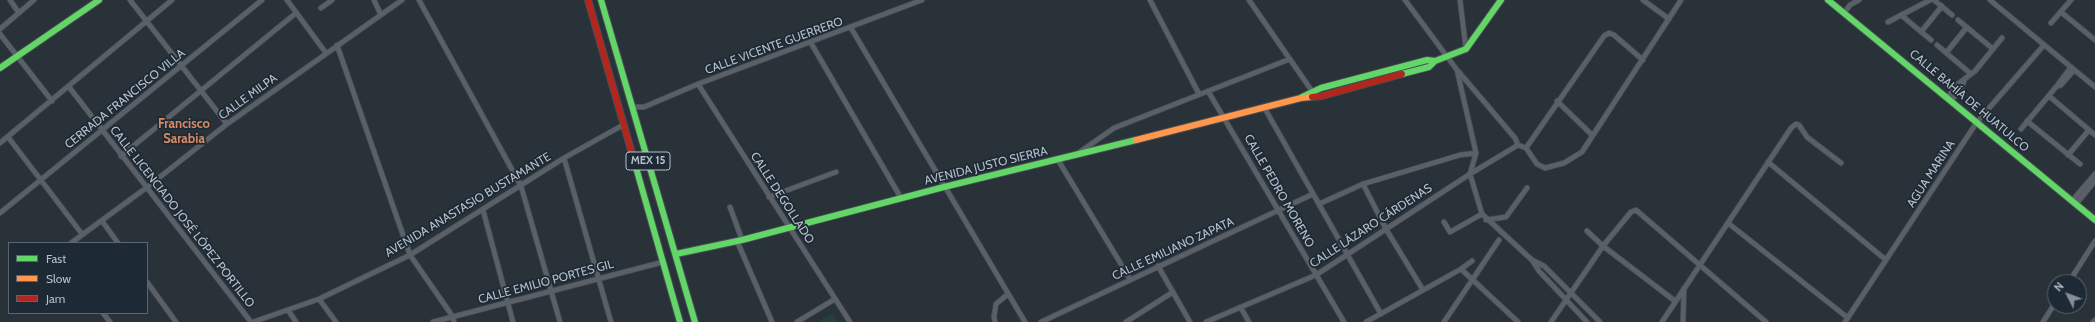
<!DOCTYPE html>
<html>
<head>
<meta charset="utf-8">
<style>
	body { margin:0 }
	#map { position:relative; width:2095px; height:322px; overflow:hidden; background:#2a3239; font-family:Cabin,sans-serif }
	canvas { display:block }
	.legend { position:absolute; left:8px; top:242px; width:140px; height:72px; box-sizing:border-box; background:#1d2934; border:1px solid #596570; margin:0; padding:5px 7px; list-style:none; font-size:12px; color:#b4bfca }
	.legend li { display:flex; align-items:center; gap:8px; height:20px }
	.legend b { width:20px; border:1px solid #596570 }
	.north { position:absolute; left:2047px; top:274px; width:40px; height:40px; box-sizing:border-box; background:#1d2934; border:1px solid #596570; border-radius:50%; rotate:312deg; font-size:11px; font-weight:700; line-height:16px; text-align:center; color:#b4bfca }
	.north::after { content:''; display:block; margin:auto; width:14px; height:18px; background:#848e97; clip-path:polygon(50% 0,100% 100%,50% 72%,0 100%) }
</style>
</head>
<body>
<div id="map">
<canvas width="2095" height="322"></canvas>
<ul class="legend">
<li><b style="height:5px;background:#63d668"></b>Fast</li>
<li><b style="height:5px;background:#ff974d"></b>Slow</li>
<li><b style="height:5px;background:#b3261e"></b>Jam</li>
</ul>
<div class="north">N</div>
</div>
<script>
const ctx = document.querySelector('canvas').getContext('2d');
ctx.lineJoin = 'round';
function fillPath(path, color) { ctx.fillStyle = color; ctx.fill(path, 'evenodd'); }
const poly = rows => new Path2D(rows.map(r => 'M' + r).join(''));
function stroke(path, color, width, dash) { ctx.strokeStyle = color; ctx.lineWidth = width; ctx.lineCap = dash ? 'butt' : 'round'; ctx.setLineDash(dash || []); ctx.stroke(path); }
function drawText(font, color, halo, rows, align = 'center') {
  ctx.font = font + ' Cabin,sans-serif'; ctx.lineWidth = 3.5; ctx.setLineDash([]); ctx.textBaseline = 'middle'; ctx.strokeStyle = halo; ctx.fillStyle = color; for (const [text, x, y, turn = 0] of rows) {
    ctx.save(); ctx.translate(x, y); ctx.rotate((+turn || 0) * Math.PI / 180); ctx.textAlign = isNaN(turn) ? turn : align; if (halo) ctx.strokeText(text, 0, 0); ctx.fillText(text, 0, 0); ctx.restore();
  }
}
fillPath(poly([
	[832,313,838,322,819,322]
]), '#273e3f');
const street = poly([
	[10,0,19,13],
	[130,0,227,124],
	[287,0,326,53],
	[374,0,381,15],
	[419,0,521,186,560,322],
	[1150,0,1199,94],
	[1249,0,1314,94],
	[1405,0,1457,70,1476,153,1470,174,1482,214,1532,260,1544,266,1600,322],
	[1460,0,1466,49],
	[1643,0,1669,19],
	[1934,0,1952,15],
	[1990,0,2095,87],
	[321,8,332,0],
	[2061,12,2095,40],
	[1844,13,1850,5,1859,0],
	[1901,15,1931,40],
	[1958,20,1993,49],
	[1888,22,1930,0],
	[2051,23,2071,0],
	[851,28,1025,322],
	[0,29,34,0],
	[1921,32,1942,6],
	[0,34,52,101],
	[811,43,901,198],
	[337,45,410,255,453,317,454,322],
	[1937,45,1971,74],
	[1946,53,1967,27],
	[1458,71,1515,138,1518,145,1526,148,1537,164,1545,168,1564,163,1582,152,1681,0],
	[698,84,850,322],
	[69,87,251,322],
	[2056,87,2061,85,2074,70],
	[1208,91,1344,322],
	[2049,96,2095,135],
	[1947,98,1958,84,1975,71,2002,38],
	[1557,101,1592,135],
	[1951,101,1962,87,1964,81],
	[633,107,644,107,698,84,922,0],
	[1264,107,1381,314],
	[2027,121,2080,164],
	[2021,129,2056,87,2071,67],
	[8,137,82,234],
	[0,143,172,0],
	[1526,148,1604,36,1609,33,1614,35,1643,60],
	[1077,154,1114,128,1290,59],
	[2068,155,2089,130],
	[121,156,296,13],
	[564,158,611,322],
	[1058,160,1130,279],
	[1768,162,1886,260],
	[1363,184,1386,229,1423,290],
	[769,197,836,172],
	[2072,201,2095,174],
	[1319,204,1363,184,1460,155,1476,153],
	[2076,204,2095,181],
	[730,207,742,240],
	[483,210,513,322],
	[0,213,262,0],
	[1486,220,1506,217,1527,188],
	[102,221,118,243],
	[1444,222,1450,232,1482,214],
	[1728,223,1848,318],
	[1587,231,1603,246,1675,301],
	[737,241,772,322],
	[71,243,146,188,227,124,402,0],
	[1532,260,1539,271,1587,322],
	[1158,266,1190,322],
	[1461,269,1518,322],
	[147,282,176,322],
	[2069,282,2095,241],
	[319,299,336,322],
	[1241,308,1249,322],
	[288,310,296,322],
	[103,313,110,322],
	[253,322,319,299,410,255,564,158,623,125],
	[433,322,663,262],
	[797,322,835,299],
	[995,322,994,317,996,304,1008,294],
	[1041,322,1313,194],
	[1126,322,1173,292],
	[1206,322,1316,275,1470,174,1518,145],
	[1366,322,1461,269,1472,261],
	[1444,322,1499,240],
	[1551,322,1603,246,1631,212,1636,210,1766,322],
	[1662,322,1791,128,1796,124,1799,125,1807,137,1841,163],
	[1683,322,1684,288],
	[1845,322,1977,122,2044,45],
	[2043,322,2055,303],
	[2093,322,2095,320]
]);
const fast = poly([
	[601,0,695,322],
	[1828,0,2095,220],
	[0,68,99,0],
	[1402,74,1429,67,1435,61,1466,49,1501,0],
	[1302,97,1321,88,1427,60,1435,61],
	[633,157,680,322],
	[676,254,742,240,944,187,1136,140]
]);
const slow = poly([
	[1136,140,1301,98,1312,97]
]);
const jam = poly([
	[588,0,633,157],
	[1312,97,1322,96,1402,74]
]);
stroke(street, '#484e54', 6);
stroke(fast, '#484e54', 8);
stroke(slow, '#484e54', 8);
stroke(jam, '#484e54', 8);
stroke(street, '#5a6067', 4.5);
stroke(fast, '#63d668', 6);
stroke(slow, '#ff974d', 6);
stroke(jam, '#b3261e', 6);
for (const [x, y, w] of [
	[648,161,44]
]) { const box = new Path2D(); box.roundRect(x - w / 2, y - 9, w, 18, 3); ctx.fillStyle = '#1d2934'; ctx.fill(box); stroke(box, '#b4bfca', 1); }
drawText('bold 11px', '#b4bfca', null, [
	["MEX 15",648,161]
]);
drawText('12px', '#b4bfca', '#1d2934', [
	["CALLE VICENTE GUERRERO",774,46,-20],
	["CALLE MILPA",248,97,-36],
	["CERRADA FRANCISCO VILLA",125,99,-39],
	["CALLE BAHÍA DE HUATULCO",1969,101,40],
	["AVENIDA JUSTO SIERRA",986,166,-14],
	["AGUA MARINA",1931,174,-57],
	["CALLE PEDRO MORENO",1279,191,60],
	["CALLE DEGOLLADO",782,198,57],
	["AVENIDA ANASTASIO BUSTAMANTE",468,205,-31],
	["CALLE LICENCIADO JOSÉ LÓPEZ PORTILLO",182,217,52],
	["CALLE LÁZARO CÁRDENAS",1371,226,-33],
	["CALLE EMILIANO ZAPATA",1173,249,-25],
	["CALLE EMILIO PORTES GIL",546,282,-15]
]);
drawText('bold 13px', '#d78962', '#1d2934', [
	["Francisco",184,124],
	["Sarabia",184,139]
]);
</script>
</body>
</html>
